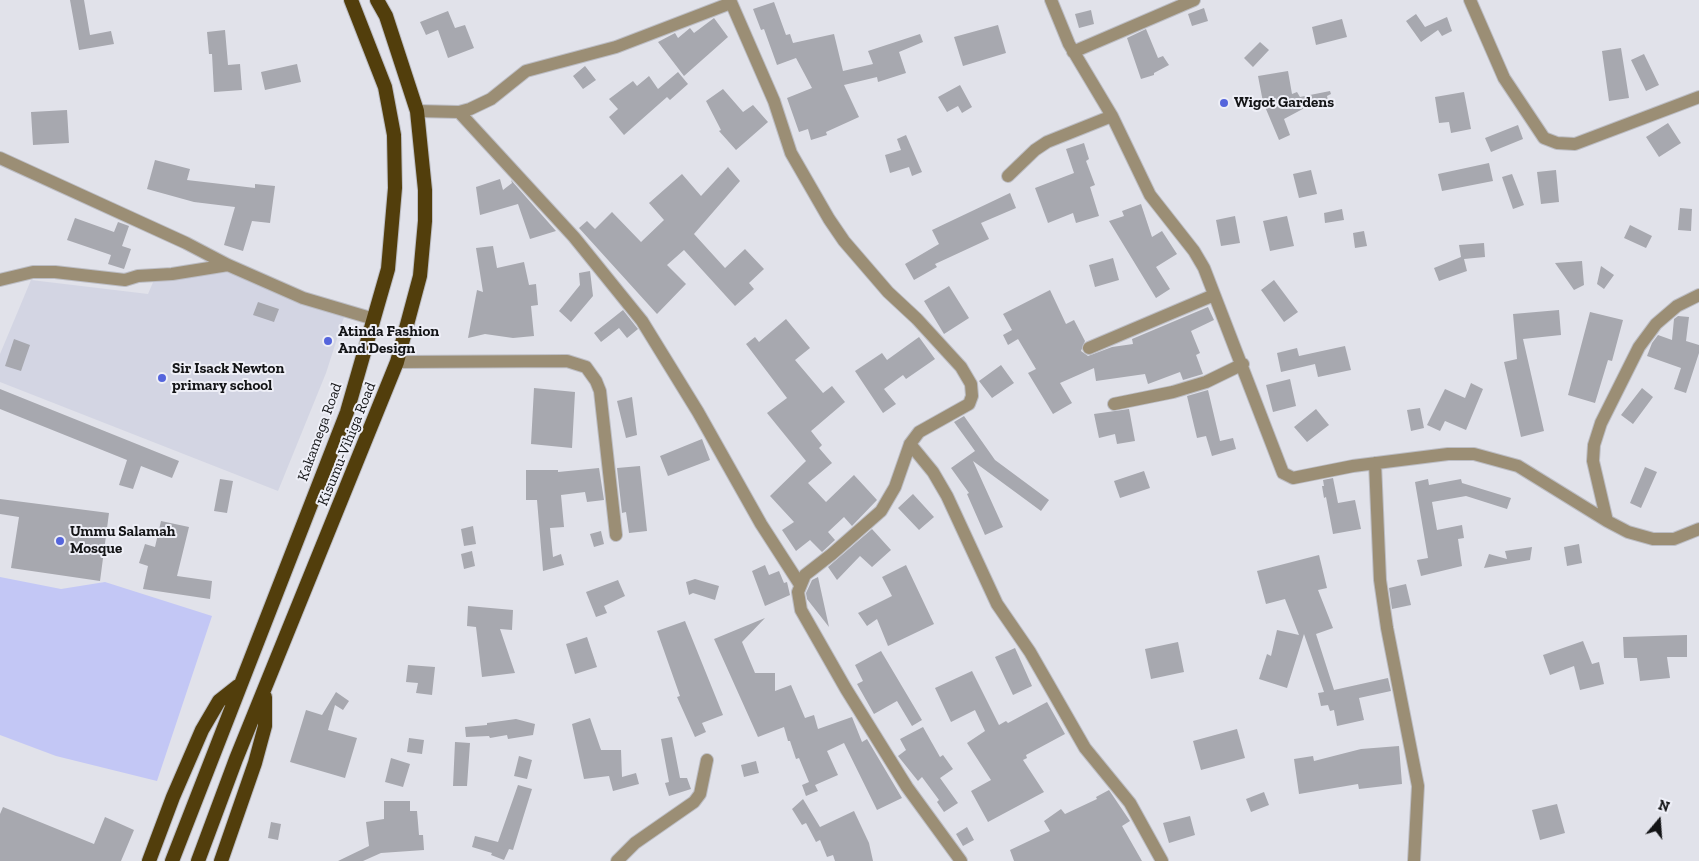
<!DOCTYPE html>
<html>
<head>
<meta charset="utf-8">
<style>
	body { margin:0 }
	#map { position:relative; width:1699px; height:861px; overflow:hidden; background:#e1e2ea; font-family:"Zilla Slab",serif }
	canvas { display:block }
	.north { position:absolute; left:1634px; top:796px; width:50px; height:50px; -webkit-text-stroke:4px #eeeff7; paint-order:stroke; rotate:18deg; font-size:14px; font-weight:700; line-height:20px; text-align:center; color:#131416 }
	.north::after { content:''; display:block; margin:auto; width:18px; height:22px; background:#131416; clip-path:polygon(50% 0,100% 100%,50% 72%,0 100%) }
</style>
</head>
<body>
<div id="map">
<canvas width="1699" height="861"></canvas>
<div class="north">N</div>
</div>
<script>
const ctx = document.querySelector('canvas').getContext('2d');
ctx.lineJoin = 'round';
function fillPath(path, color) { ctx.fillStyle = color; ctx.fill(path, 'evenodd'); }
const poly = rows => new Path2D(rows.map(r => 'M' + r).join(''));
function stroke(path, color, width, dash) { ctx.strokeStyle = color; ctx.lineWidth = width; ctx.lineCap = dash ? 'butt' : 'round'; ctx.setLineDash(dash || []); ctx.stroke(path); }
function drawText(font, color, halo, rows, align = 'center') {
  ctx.font = font + ' "Zilla Slab",serif'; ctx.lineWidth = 4; ctx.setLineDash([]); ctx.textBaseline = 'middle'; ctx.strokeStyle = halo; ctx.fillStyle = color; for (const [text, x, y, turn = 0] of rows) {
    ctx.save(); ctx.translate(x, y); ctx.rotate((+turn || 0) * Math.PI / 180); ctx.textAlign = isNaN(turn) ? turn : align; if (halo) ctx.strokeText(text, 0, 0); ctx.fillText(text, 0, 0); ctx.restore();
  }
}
fillPath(poly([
	[232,272,344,317,326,373,278,491,0,382,0,354,31,280,148,294,154,280]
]), '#d3d5e3');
fillPath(poly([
	[0,577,61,589,105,582,212,616,157,781,56,756,0,735]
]), '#c3c7f5');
fillPath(poly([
	[70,0,84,0,90,35,111,31,114,44,79,50],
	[774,2,786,35,790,34,793,43,834,34,843,71,873,64,868,51,920,34,923,42,899,52,906,73,878,82,877,77,844,85,859,117,826,132,827,135,811,140,808,129,799,132,787,98,812,88,796,58,777,65,764,29,761,30,753,9],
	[1204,8,1208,21,1192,26,1188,14],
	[1091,10,1094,24,1079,28,1075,14],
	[448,11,455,28,465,25,474,48,448,58,438,30,426,35,420,22],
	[1416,14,1425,27,1447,17,1452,31,1442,36,1438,30,1421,42,1406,21],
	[714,18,728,37,684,76,658,42,675,33,678,38,690,28,694,33],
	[1342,19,1347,37,1316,45,1312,27],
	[998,25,1006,53,963,66,954,37],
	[1146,29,1158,58,1163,56,1169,65,1154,73,1154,75,1141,79,1127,38],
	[225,30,228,65,240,64,242,90,214,92,212,54,209,54,207,32],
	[1260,42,1269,50,1253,67,1244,58],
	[1621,48,1629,98,1609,101,1602,51],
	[1644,54,1659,85,1646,91,1631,60],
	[297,64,301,82,265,90,261,72],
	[585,66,596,80,583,89,573,76],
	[1288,71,1292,94,1297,92,1300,97,1330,91,1331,94,1327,96,1329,105,1313,109,1312,104,1284,119,1290,135,1279,140,1263,102,1258,76],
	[678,72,688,84,670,100,667,97,624,135,609,117,618,109,609,99,633,81,637,86,649,76,658,89],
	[960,85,972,107,962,113,958,106,947,112,938,97],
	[723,89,743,112,753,105,768,122,736,150,719,131,721,130,706,101],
	[1464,92,1471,129,1451,133,1449,122,1439,123,1435,97],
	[67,110,69,143,33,145,31,112],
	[1668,123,1681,143,1659,157,1646,137],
	[1518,125,1523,139,1491,152,1485,138],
	[906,135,922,172,912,176,909,167,890,173,885,155,901,150,897,139],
	[1084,143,1089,159,1086,161,1095,185,1090,187,1099,216,1076,223,1073,213,1048,223,1035,188,1074,173,1066,149],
	[155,160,190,169,187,180,255,188,255,184,275,186,270,223,252,221,243,251,224,245,235,207,194,202,147,189],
	[1489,163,1493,181,1442,191,1438,174],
	[728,167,740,181,694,234,725,268,745,249,764,269,749,283,754,289,735,306,684,250,667,265,686,284,657,314,579,228,587,221,595,229,612,212,641,242,664,220,649,203,682,174,701,196],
	[1311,170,1317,194,1299,198,1293,174],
	[1556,170,1559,202,1541,204,1537,172],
	[1512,174,1524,205,1513,209,1502,177],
	[500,179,503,190,512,183,511,180,556,231,530,239,518,204,480,215,476,187],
	[1010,193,1016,208,981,223,989,239,935,264,937,267,914,280,905,264,939,244,932,230],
	[1141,204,1152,237,1162,231,1177,254,1156,267,1170,289,1156,298,1109,221,1124,216,1122,211],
	[1680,208,1692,209,1691,231,1678,230],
	[1342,209,1344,220,1325,223,1324,213],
	[1235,216,1240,243,1221,246,1216,220],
	[1287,216,1294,246,1270,251,1263,221],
	[75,218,114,232,118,222,129,226,122,246,131,249,124,269,108,264,111,255,67,240],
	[1630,225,1652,236,1646,248,1624,238],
	[1364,231,1367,246,1355,248,1353,233],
	[1484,243,1485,257,1464,259,1467,271,1439,281,1434,268,1461,257,1459,245],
	[493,246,497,268,524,262,529,285,536,284,538,305,531,306,534,336,513,338,485,334,468,338,477,290,483,292,476,248],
	[1113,258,1119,280,1095,287,1089,265],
	[1582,261,1584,285,1574,290,1555,263],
	[1601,266,1614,275,1604,289,1597,284],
	[590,271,593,296,571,322,559,311,580,285,579,273],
	[1274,280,1298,312,1284,322,1261,290],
	[949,286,969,318,944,334,924,301],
	[1050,290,1066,324,1074,320,1085,341,1081,351,1088,356,1112,347,1133,344,1132,339,1208,307,1214,320,1191,331,1200,353,1196,355,1203,374,1183,380,1180,372,1148,384,1145,374,1096,381,1094,368,1060,383,1072,403,1053,414,1028,373,1036,369,1018,339,1008,345,1003,335,1012,330,1003,314],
	[258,302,279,309,274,322,253,315],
	[623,310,638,329,627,338,619,328,601,342,594,333],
	[1559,310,1561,335,1523,339,1544,431,1521,437,1504,362,1517,359,1513,314],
	[1590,312,1623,320,1612,361,1608,360,1595,403,1568,395],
	[1678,316,1689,317,1686,341,1699,345,1699,353,1686,393,1674,389,1681,368,1647,356,1652,343,1658,335,1672,340,1674,319],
	[786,319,810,348,795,360,823,393,832,386,845,402,811,431,822,445,819,448,832,463,808,483,826,502,854,475,877,500,852,526,844,517,828,532,835,540,822,552,810,540,796,551,782,530,794,522,770,496,806,461,767,413,787,398,746,344,755,337,759,342],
	[919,337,935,359,906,379,903,375,884,389,896,404,883,413,855,371,882,353,887,360],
	[14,339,30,345,21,371,5,366],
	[1345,346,1351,370,1318,377,1315,364,1281,372,1277,353,1297,348,1299,356],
	[1001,365,1014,383,992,398,979,381],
	[1290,379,1296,406,1273,412,1266,385],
	[1471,383,1483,389,1466,430,1445,421,1440,431,1427,425,1445,389,1465,398],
	[534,388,575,392,572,448,531,444],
	[1642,388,1653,397,1633,424,1621,415],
	[0,389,179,461,172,478,141,466,133,489,119,485,127,460,0,409],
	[1208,390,1220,441,1233,438,1236,449,1212,456,1206,436,1197,438,1187,396],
	[632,397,637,435,626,438,617,401],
	[1420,408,1424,428,1411,431,1407,410],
	[1129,409,1135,441,1117,444,1115,434,1099,438,1094,414],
	[1316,409,1329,425,1307,442,1294,427],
	[964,416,995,460,1049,500,1041,511,973,461,1003,527,985,535,967,494,969,493,951,468,975,451,954,422],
	[702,439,710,460,668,476,660,456],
	[640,466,647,531,629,533,626,512,622,513,617,468],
	[1645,467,1657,472,1641,508,1630,503],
	[599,468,604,500,587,502,585,492,561,495,564,527,550,528,553,557,561,554,564,565,543,571,537,500,526,500,526,470,558,470,558,472],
	[1144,471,1150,488,1120,498,1114,481],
	[1333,478,1338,503,1355,500,1361,529,1333,534,1326,497,1324,498,1322,486,1324,486,1323,480],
	[220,479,233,481,227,513,214,511],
	[1428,479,1429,485,1461,479,1462,483,1511,498,1507,509,1466,496,1432,502,1437,530,1462,525,1464,538,1458,539,1462,566,1421,576,1417,560,1428,558,1415,482],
	[913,494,934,517,919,530,898,508],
	[0,499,109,513,100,581,11,568,19,517,0,514],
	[161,521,189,527,177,576,212,581,210,599,143,589,148,566,139,563,145,544,155,547],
	[473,526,476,544,464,546,461,529],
	[872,529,891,550,872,567,860,556,837,580,828,567],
	[601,531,604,544,594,547,590,534],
	[1579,544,1582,563,1567,566,1564,547],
	[1532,547,1530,560,1484,568,1489,554,1507,559,1505,551],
	[472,551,475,566,464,569,461,554],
	[1319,555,1327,588,1318,590,1333,628,1316,634,1334,690,1388,678,1391,691,1359,698,1364,720,1337,726,1334,710,1330,711,1328,705,1321,706,1318,693,1324,692,1304,634,1287,688,1259,679,1267,654,1271,656,1277,630,1299,635,1285,599,1266,604,1257,571],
	[765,565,769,575,779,571,784,583,787,582,790,595,765,606,752,571],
	[906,565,934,624,888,646,877,619,867,626,858,613,892,596,882,577],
	[818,577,829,627,807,599,806,593,812,580],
	[695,579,719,586,715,600,693,593,689,595,686,582],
	[618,580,625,596,604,606,607,613,596,617,586,592],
	[1406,584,1411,605,1392,609,1389,588],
	[468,606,513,610,512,630,500,629,515,673,482,677,476,627,467,626],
	[765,618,742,642,755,673,775,673,775,691,791,685,805,718,814,715,818,729,852,717,862,742,867,739,902,798,877,810,844,743,827,751,838,775,815,785,818,791,806,796,802,785,809,782,799,758,796,759,790,741,788,741,784,727,758,737,714,639],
	[685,621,723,715,702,723,706,732,695,737,677,697,680,696,657,631],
	[1687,635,1687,657,1667,657,1670,678,1640,681,1637,658,1624,658,1623,637],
	[587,637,597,667,575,674,566,644],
	[1583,641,1592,664,1599,662,1604,684,1580,690,1574,666,1550,675,1543,655],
	[1178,642,1184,672,1151,679,1145,649],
	[1015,648,1032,686,1013,695,995,657],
	[881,651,922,720,912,726,897,701,874,714,857,684,863,681,855,665],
	[408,665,435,667,432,695,416,693,418,683,406,682],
	[972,671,999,725,1006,721,1008,723,1047,702,1065,734,1026,755,1027,758,1023,760,1044,792,988,822,971,791,991,780,967,743,985,731,975,710,951,722,935,688],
	[336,692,349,701,343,710,335,705,328,730,357,738,345,778,290,762,306,710,322,715],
	[590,718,601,750,621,750,622,777,636,773,639,784,613,791,609,776,584,779,572,724],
	[516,719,535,724,533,735,508,739,507,735,490,738,489,736,466,737,465,727,487,725,487,723],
	[923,727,940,757,943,755,953,769,940,778,958,803,944,812,937,802,939,800,922,777,918,781,898,756,906,750,900,739],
	[1237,729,1245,758,1201,770,1193,741],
	[672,737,680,778,687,778,691,789,669,796,665,783,669,782,661,739],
	[409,738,424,740,422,754,407,752],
	[455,742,470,743,467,786,453,786],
	[1399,746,1402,784,1359,789,1358,784,1299,794,1294,759,1313,756,1314,761,1361,749],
	[519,756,532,760,527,779,514,776],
	[391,758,410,764,403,787,385,782],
	[756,761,759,773,744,777,741,765],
	[518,785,532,789,513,850,509,849,504,860,491,855,492,853,472,847,475,836,498,842],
	[1109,790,1130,821,1122,826,1142,861,1014,861,1010,850,1050,831,1044,821,1061,809,1065,814,1097,799,1096,797],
	[1264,792,1269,805,1251,812,1246,799],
	[803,799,820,827,854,811,869,843,873,861,835,861,833,855,827,857,820,840,816,842,806,823,802,825,792,809],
	[384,801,410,801,410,811,417,811,419,835,423,835,424,850,381,853,363,861,338,861,369,846,366,822,384,819],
	[1557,804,1565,833,1540,840,1532,810],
	[3,807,94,844,105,817,134,830,121,861,0,861,0,814],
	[1190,816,1195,835,1169,843,1163,823],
	[271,822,281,824,278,840,268,838],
	[967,827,974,840,963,846,956,834]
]), '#a7a8af');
const minor = poly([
	[730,0,774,101,791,153,829,219,844,241,888,292,917,319,961,367,971,384,972,396,969,404,919,432,910,444,895,487,881,511,832,554,805,575,798,592,801,610,846,689,907,787,961,861],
	[1051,0,1069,44,1112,116,1150,195,1194,251,1204,268,1283,473,1293,478,1353,466,1448,454,1474,454,1518,466,1607,521,1628,532,1653,539,1674,539,1699,529],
	[1470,0,1504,78,1544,138,1557,143,1575,144,1699,97],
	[1073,52,1194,0],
	[417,111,459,112,470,109,491,99,526,71,616,47,731,3],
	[459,112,574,237,642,321,698,412,761,524,799,583],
	[0,158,186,243,228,265,303,298,374,319],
	[1008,176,1035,150,1047,142,1112,116],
	[0,280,33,272,55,272,125,280,138,276,172,274,228,265],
	[1089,348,1214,295],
	[397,362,567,361,586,367,596,381,600,391,616,535],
	[1114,404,1173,392,1206,382,1243,364],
	[910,444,933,472,947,496,997,604,1030,652,1085,748,1130,803,1162,861],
	[1375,463,1380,580,1387,628,1418,786,1414,861],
	[1607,521,1593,461,1594,445,1601,423,1639,347,1656,324,1677,306,1699,295],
	[617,861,635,843,694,802,700,794,707,760]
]);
const trunk = poly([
	[149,861,173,797,202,730,219,701,238,686],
	[172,861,347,412,388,269,395,188,394,135,385,87,351,0],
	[198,861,236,759,397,362,420,276,425,221,425,190,417,111,386,16,377,0],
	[221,861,255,763,265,726,265,697]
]);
stroke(minor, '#bcbdc4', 14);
stroke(trunk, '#bcbdc4', 16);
stroke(minor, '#9b8e75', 12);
stroke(trunk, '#523e0c', 14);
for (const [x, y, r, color] of [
	[1224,103,5,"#5565dc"],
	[328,341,5,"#5565dc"],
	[162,378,5,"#5565dc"],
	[60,541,5,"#5565dc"]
]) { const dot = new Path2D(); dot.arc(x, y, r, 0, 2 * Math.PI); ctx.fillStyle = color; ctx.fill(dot); stroke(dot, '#eeeff7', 2); }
drawText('bold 15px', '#131416', '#eeeff7', [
	["Wigot Gardens",1234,103],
	["Atinda Fashion",338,332],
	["And Design",338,349],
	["Sir Isack Newton",172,369],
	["primary school",172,386],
	["Ummu Salamah",70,532],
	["Mosque",70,549]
], 'left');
drawText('15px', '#131416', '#eeeff7', [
	["Kakamega Road",320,432,-70],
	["Kisumu-Vihiga Road",347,444,-68]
]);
</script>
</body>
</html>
